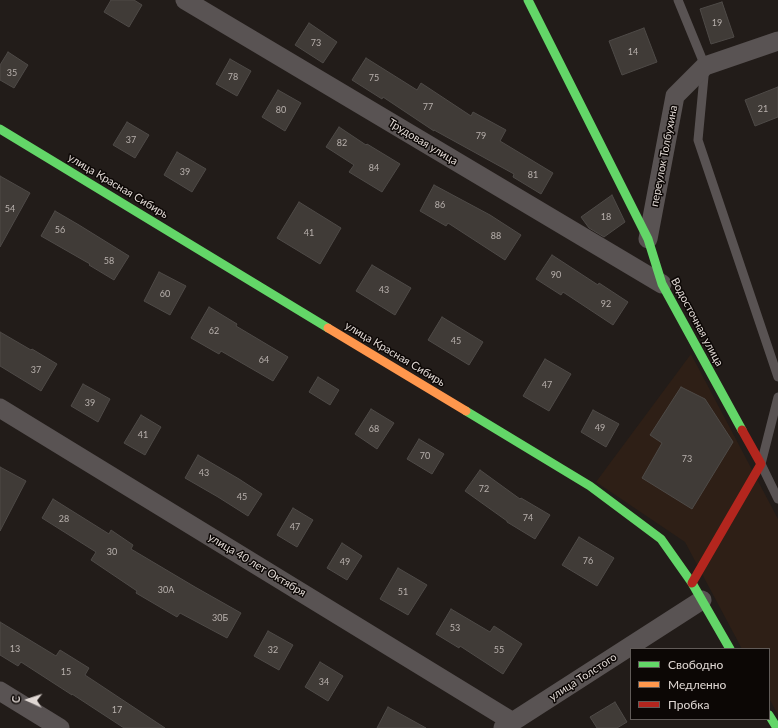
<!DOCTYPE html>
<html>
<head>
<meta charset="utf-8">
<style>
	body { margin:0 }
	#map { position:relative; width:778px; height:728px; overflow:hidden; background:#221c19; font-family:Lato,sans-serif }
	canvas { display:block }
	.legend { position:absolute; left:630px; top:648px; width:140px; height:72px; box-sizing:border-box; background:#0c0705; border:1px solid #615b58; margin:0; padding:5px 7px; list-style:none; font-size:12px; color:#e0d8d4 }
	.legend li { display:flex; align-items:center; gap:8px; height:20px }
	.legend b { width:20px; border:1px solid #615b58 }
	.north { position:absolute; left:8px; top:680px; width:40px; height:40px; -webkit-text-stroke:3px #0c0705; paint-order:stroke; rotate:273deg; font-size:11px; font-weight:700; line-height:16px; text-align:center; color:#e0d8d4 }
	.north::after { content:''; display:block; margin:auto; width:14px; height:18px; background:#e0d8d4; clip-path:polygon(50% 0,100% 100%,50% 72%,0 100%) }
</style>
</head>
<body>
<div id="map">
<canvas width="778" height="728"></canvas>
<ul class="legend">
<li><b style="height:5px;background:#63d668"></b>Свободно</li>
<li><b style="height:5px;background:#ff974d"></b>Медленно</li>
<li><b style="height:5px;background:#b3261e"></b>Пробка</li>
</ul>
<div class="north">С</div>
</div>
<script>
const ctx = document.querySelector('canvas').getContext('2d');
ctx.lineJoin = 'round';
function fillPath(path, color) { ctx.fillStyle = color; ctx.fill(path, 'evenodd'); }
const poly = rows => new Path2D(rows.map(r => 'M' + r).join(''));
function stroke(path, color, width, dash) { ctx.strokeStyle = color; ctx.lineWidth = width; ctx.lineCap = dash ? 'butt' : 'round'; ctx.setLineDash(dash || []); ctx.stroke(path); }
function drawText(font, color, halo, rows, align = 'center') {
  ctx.font = font + ' Lato,sans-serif'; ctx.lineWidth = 3; ctx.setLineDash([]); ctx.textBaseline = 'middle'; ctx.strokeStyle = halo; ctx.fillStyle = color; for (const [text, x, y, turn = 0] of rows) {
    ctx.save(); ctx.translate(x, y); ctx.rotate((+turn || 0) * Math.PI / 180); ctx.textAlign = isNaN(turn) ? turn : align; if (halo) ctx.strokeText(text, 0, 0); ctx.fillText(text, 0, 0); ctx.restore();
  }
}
fillPath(poly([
	[691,354,778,519,778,715,769,698,769,649,742,649,685,542,596,482]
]), '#2e1f16');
const building = poly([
	[111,0,134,0,142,5,129,27,104,12,111,0],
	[722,2,734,37,711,44,700,9,722,2],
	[309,23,337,42,323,63,295,45,309,23],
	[644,28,657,62,622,75,609,41,644,28],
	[8,52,28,65,14,88,0,80,0,65,8,52],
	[366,58,417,90,421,83,471,116,473,112,506,130,500,141,553,173,541,194,513,177,514,174,434,130,434,131,383,97,382,99,352,80,366,58],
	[230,59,251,71,237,96,216,84,230,59],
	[778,87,778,117,755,126,745,100,778,87],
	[278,90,301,103,285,131,262,117,278,90],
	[127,122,149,135,135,158,113,145,127,122],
	[339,127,366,145,367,144,400,164,382,192,349,172,354,165,326,147,339,127],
	[177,152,206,169,192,192,164,175,177,152],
	[0,176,30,193,0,247,0,176],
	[434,185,490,215,521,235,505,260,448,223,446,226,420,211,434,185],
	[612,195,625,222,604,237,589,228,581,217,612,195],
	[299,202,341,228,320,264,277,238,299,202],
	[55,211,79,225,129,256,114,280,89,265,90,264,41,236,55,211],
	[552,255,598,285,599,283,628,302,613,325,563,292,561,295,536,279,552,255],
	[372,265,411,288,395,315,356,291,372,265],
	[159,272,186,286,170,315,144,301,159,272],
	[209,307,237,324,236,326,288,357,273,381,221,351,219,354,191,338,209,307],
	[442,317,483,342,469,365,428,340,442,317],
	[0,332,31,350,32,349,57,364,41,391,0,366,0,332],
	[545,359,571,374,549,411,523,396,545,359],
	[318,377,339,390,330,405,309,392,318,377],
	[83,384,110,399,98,422,71,406,83,384],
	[681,387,705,399,733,442,692,509,642,478,662,443,650,435,681,387],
	[371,409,394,423,377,449,355,434,371,409],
	[593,410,619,424,606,447,581,432,593,410],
	[141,415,161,427,145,455,124,443,141,415],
	[419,439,444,454,432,474,407,459,419,439],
	[198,455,239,479,262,494,248,516,218,497,185,478,198,455],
	[0,467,26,481,0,531,0,467],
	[480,470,520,499,521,498,550,515,535,539,507,522,507,521,465,491,480,470],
	[53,499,109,534,111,530,133,545,131,549,195,587,241,613,227,638,180,613,177,617,136,593,137,591,91,560,96,552,42,518,53,499],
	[293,508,313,520,297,547,277,535,293,508],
	[579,537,614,558,597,586,562,565,579,537],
	[342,543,362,556,347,580,327,568,342,543],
	[398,568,427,585,408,615,380,599,398,568],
	[451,609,490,632,494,626,522,644,503,674,460,646,459,648,436,634,451,609],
	[0,622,56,656,60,650,89,668,85,675,165,728,124,728,72,694,72,695,21,662,18,666,0,655,0,622],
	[268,631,293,645,279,670,254,656,268,631],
	[320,662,343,676,328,701,305,687,320,662],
	[615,702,627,722,617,728,597,728,590,717,615,702],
	[388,707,426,728,377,728,388,707]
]);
fillPath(building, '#403b37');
stroke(building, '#4e4a47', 1);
stroke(poly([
	[678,0,705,66,698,140,778,377],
	[778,397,761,464,778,499]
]), '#595353', 9);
stroke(poly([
	[185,0,662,284],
	[648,239,675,96,705,66,778,41],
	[0,408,513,722],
	[0,691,60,728],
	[503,728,702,600]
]), '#595353', 19);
stroke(poly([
	[528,0,648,239,662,284,742,430],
	[0,129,328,328],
	[466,411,590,486,661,539,692,583,730,649],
	[769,715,777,728]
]), '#63d668', 9);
stroke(poly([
	[328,328,466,411]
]), '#ff974d', 9);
stroke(poly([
	[692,583,761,464,742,430]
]), '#b3261e', 9);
drawText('9px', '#b8b1ad', null, [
	["19",717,23],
	["73",316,43],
	["14",633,52],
	["35",12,73],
	["78",233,77],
	["75",374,78],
	["77",428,107],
	["21",763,109],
	["80",281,110],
	["79",481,136],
	["37",131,140],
	["82",342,143],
	["84",374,168],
	["39",185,172],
	["81",533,175],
	["86",440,205],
	["54",10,209],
	["18",606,217],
	["56",60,230],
	["41",309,233],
	["88",496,236],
	["58",109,261],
	["90",556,275],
	["43",384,290],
	["60",165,294],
	["92",606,304],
	["62",214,331],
	["45",456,341],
	["64",264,360],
	["37",36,370],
	["47",547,385],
	["39",90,403],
	["49",600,428],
	["68",374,429],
	["41",143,435],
	["70",425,456],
	["73",687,459],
	["43",204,473],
	["72",484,489],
	["45",242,497],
	["74",528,518],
	["28",64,519],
	["47",295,527],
	["30",112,552],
	["76",588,561],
	["49",345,562],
	["30А",166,590],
	["51",403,592],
	["30Б",220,618],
	["53",455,628],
	["13",15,649],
	["32",273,650],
	["55",499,650],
	["15",66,672],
	["34",324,682],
	["17",117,710]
]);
drawText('11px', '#e0d8d4', '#0c0705', [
	["Трудовая улица",423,142,31],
	["переулок Толбухина",664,156,-79],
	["улица Красная Сибирь",118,186,31],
	["Водосточная улица",697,322,62],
	["улица Красная Сибирь",395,354,31],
	["улица 40 лет Октября",257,565,31],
	["улица Толстого",583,677,-33]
]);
</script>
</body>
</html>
